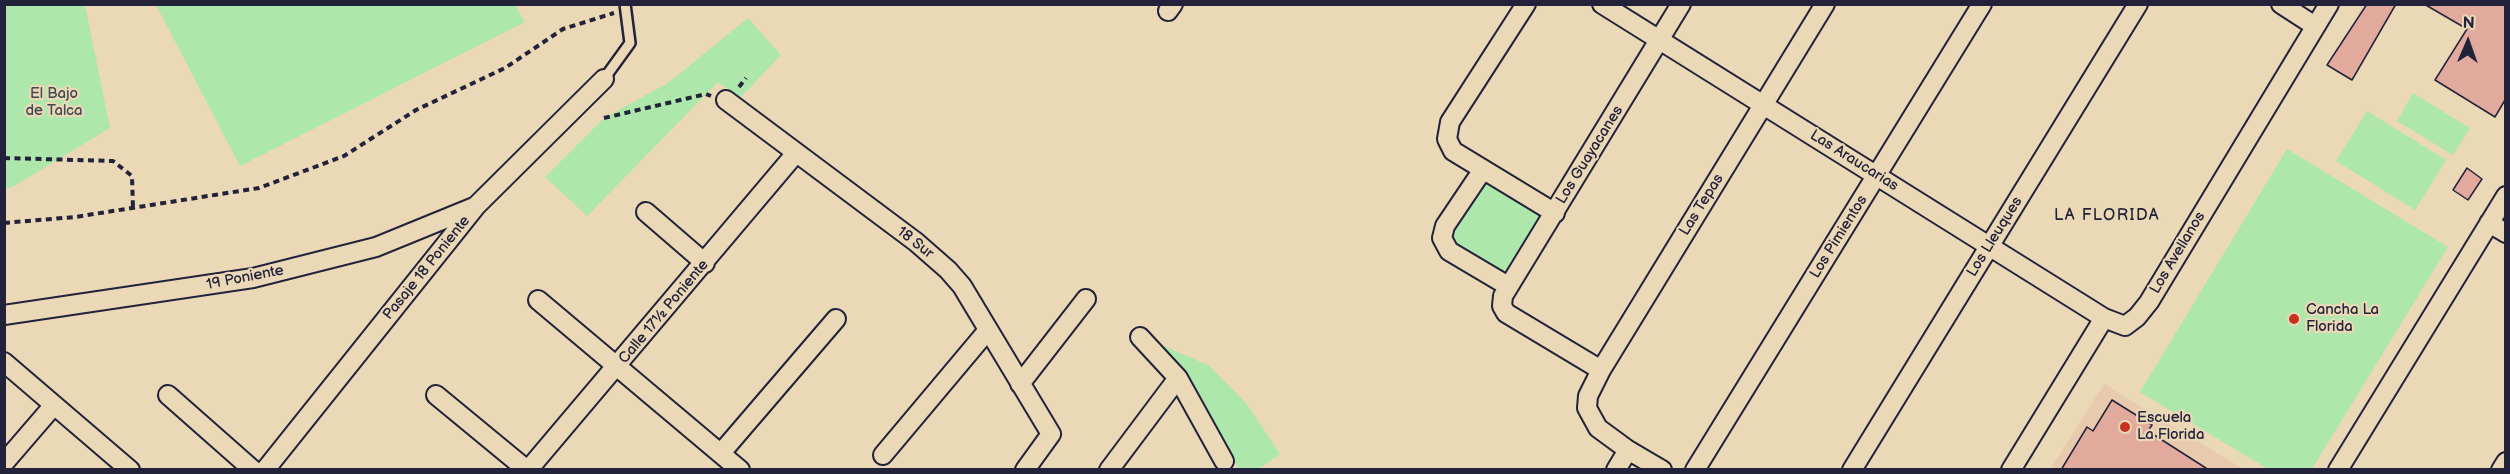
<!DOCTYPE html>
<html>
<head>
<meta charset="utf-8">
<style>
	body { margin:0 }
	#map { position:relative; width:2510px; height:474px; overflow:hidden; background:#ebd8b6; font-family:"Balsamiq Sans",sans-serif }
	canvas { display:block }
	.frame { position:absolute; inset:0; border:6px solid #22223b; pointer-events:none }
	.north { position:absolute; left:2438px; top:12px; width:60px; height:60px; -webkit-text-stroke:4px #ebd8b6; paint-order:stroke; rotate:2deg; font-size:16px; font-weight:700; line-height:24px; text-align:center; color:#22223b }
	.north::after { content:''; display:block; margin:auto; width:21px; height:27px; background:#22223b; clip-path:polygon(50% 0,100% 100%,50% 72%,0 100%) }
</style>
</head>
<body>
<div id="map">
<canvas width="2510" height="474"></canvas>
<div class="frame"></div>
<div class="north">N</div>
</div>
<script>
const ctx = document.querySelector('canvas').getContext('2d');
ctx.lineJoin = 'round';
function fillPath(path, color) { ctx.fillStyle = color; ctx.fill(path, 'evenodd'); }
const poly = rows => new Path2D(rows.map(r => 'M' + r).join(''));
function stroke(path, color, width, dash) { ctx.strokeStyle = color; ctx.lineWidth = width; ctx.lineCap = dash ? 'butt' : 'round'; ctx.setLineDash(dash || []); ctx.stroke(path); }
function drawText(font, color, halo, rows, align = 'center') {
  ctx.font = font + ' "Balsamiq Sans",sans-serif'; ctx.lineWidth = 4.5; ctx.setLineDash([]); ctx.textBaseline = 'middle'; ctx.strokeStyle = halo; ctx.fillStyle = color; for (const [text, x, y, turn = 0] of rows) {
    ctx.save(); ctx.translate(x, y); ctx.rotate((+turn || 0) * Math.PI / 180); ctx.textAlign = isNaN(turn) ? turn : align; if (halo) ctx.strokeText(text, 0, 0); ctx.fillText(text, 0, 0); ctx.restore();
  }
}
fillPath(poly([
	[2104,384,2243,469,2050,470]
]), '#e8caae');
fillPath(poly([
	[4,5,85,5,110,128,11,188,4,188],
	[156,5,515,5,525,22,240,166],
	[748,18,781,55,740,98,718,82,587,216,545,177,604,118,668,83],
	[2413,93,2470,128,2453,155,2397,121],
	[2367,111,2446,160,2415,210,2336,161],
	[2287,149,2448,247,2312,469,2268,469,2140,392],
	[1482,171,1555,213,1508,286,1449,251,1445,226],
	[1164,346,1208,365,1246,403,1280,454,1259,469,1239,469]
]), '#aee7ab');
const building = poly([
	[2367,4,2396,4,2352,80,2327,65,2367,4],
	[2424,4,2505,4,2505,100,2495,117,2435,80,2467,29,2424,4],
	[2467,168,2482,179,2468,200,2453,190,2467,168],
	[2112,400,2152,425,2148,431,2209,470,2061,470,2087,427,2093,431,2112,400]
]);
fillPath(building, '#e2aa9c');
stroke(building, '#22223b', 1.5);
const service = poly([
	[604,79,630,43,625,4]
]);
const minor = poly([
	[1526,4,1450,122,1447,139,1453,151,1555,213],
	[1602,4,2104,318,2125,326,2137,317,2149,302,2329,4],
	[2281,4,2315,26],
	[1168,11,1173,4],
	[726,100,916,242,948,270,962,286,1051,434,1025,470],
	[1482,171,1445,226,1442,238,1449,251,1508,286],
	[646,212,705,263],
	[2489,223,2506,233],
	[538,300,740,470],
	[4,315,253,278,376,247,474,207],
	[1140,337,1178,378,1224,461],
	[4,362,130,470],
	[1601,370,1506,313,1502,306,1503,296,1681,4],
	[1020,384,1086,299],
	[168,395,253,470],
	[436,395,527,470],
	[721,453,836,319],
	[883,455,988,330],
	[4,463,54,405],
	[265,470,477,205,604,79],
	[528,470,796,153],
	[1109,470,1178,378],
	[1616,470,1628,450],
	[1662,470,1628,450,1598,428,1587,408,1588,396,1601,370,1825,4],
	[1695,470,1982,4],
	[1852,470,2138,4],
	[2011,470,2104,318],
	[2338,470,2506,196],
	[2501,470,2506,462]
]);
stroke(service, '#22223b', 14);
stroke(minor, '#22223b', 22);
stroke(poly([
	[739,87,746,78],
	[604,118,706,94,711,96],
	[4,158,113,161,132,176,133,208],
	[4,223,75,217,259,188,344,156,416,110,505,68,563,29,614,13]
]), '#22223b', 4, [6, 4.5]);
stroke(service, '#ebd8b6', 9);
stroke(minor, '#ebd8b6', 18);
for (const [x, y, r, color] of [
	[2294,319,6,"#c8321e"],
	[2125,427,6,"#c8321e"]
]) { const dot = new Path2D(); dot.arc(x, y, r, 0, 2 * Math.PI); ctx.fillStyle = color; ctx.fill(dot); stroke(dot, '#ebd8b6', 2); }
drawText('15px', '#3e4951', '#ebd8b6', [
	["El Bajo",54,94],
	["de Talca",54,111]
]);
drawText('15px', '#22223b', '#ebd8b6', [
	["Los Guayacanes",1590,155,-58],
	["Las Araucarias",1854,161,32],
	["Las Tepas",1702,205,-58],
	["Los Pimientos",1839,237,-58],
	["Los Lleuques",1995,237,-58],
	["18 Sur",915,243,38],
	["Los Avellanos",2178,253,-59],
	["Pasaje 18 Poniente",427,268,-51],
	["19 Poniente",245,278,-11],
	["Calle 17½ Poniente",664,312,-50]
]);
drawText('15px', '#22223b', '#ebd8b6', [
	["Cancha La",2306,310],
	["Florida",2306,327],
	["Escuela",2137,418],
	["La Florida",2137,435]
], 'left');
ctx.letterSpacing = '1.5px';
drawText('16px', '#22223b', '#ebd8b6', [
	["LA FLORIDA",2107,216]
]);
ctx.letterSpacing = '0px';
</script>
</body>
</html>
